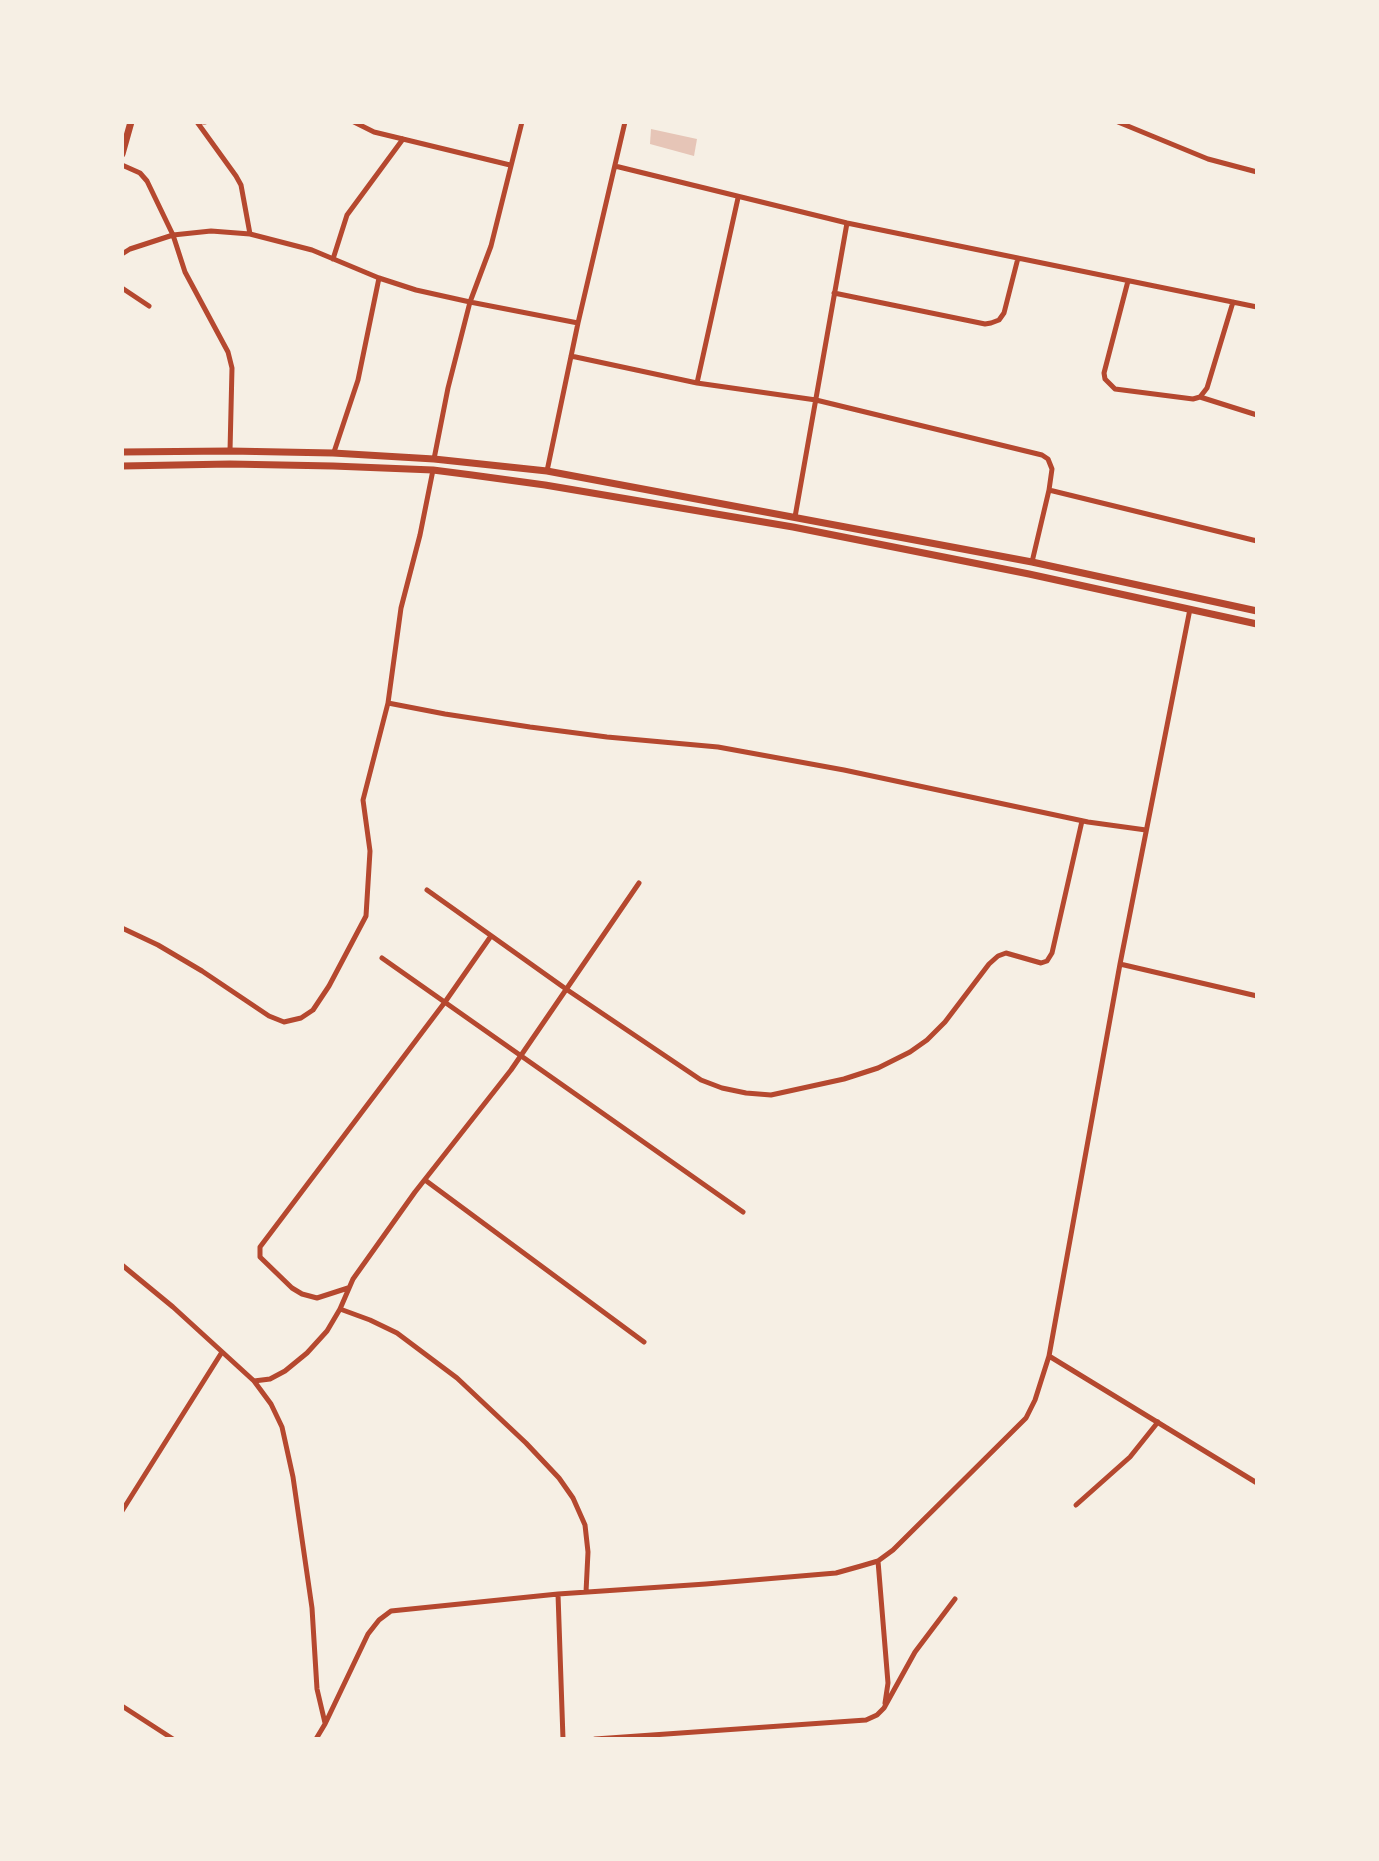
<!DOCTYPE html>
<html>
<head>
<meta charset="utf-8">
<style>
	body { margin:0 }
	#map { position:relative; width:1379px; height:1861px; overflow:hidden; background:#f6efe4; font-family:"Exo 2",sans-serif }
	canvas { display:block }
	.frame { position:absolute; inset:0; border:124px solid #f6efe4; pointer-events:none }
</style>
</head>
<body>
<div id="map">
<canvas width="1379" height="1861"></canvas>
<div class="frame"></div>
</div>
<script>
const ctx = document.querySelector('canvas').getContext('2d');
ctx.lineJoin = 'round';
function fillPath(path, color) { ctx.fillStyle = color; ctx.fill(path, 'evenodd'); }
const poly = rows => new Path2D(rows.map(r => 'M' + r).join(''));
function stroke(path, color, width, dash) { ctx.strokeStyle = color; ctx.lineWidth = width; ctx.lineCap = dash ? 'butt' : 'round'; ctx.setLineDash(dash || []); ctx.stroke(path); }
fillPath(poly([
	[651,129,697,139,694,156,650,144]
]), '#e6c5b7');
stroke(poly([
	[197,122,236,176,241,185,250,234],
	[203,122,205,122],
	[354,122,374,132,510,165],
	[1118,122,1208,159,1257,172],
	[122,165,140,173,147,181,173,235,185,272,228,352,232,368,230,451],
	[615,166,847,223,1257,307],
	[122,254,130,249,173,235,211,231,250,234,312,250,379,278,416,290,470,302,578,323],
	[333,259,347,215,403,139],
	[1128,281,1104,373,1105,379,1115,389,1193,399,1200,397,1207,388,1233,302],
	[122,288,149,306],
	[834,293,985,324,991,323,999,320,1004,313,1018,258],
	[571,356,697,383,816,400,1042,455,1048,459,1052,469,1049,490,1032,562],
	[697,383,738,198],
	[1200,397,1257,415],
	[334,452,358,380,379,278],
	[434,459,448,388,470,302,491,246,522,122],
	[547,471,578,323,625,122],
	[1049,490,1257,541],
	[795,517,847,223],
	[388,703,445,714,530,727,607,737,718,747,844,770,1088,822,1146,830],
	[427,890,566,989,701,1080,722,1088,746,1093,771,1095,844,1079,878,1068,910,1052,927,1040,945,1022,989,964,998,956,1006,953,1041,963,1047,961,1052,953,1082,821],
	[122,928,158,945,202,971,269,1016,284,1022,301,1018,313,1010,329,986,366,916,370,851,363,800,388,703,401,608,420,535,433,470],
	[382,958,743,1212],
	[1120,964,1257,996],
	[425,1180,644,1342],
	[122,1265,173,1307,254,1381,271,1404,282,1427,293,1477,312,1608,317,1689,325,1723],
	[348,1288,317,1298,302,1294,292,1288,260,1257,260,1247,445,1002,491,936],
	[340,1309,370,1320,397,1333,457,1378,526,1443,559,1478,573,1498,585,1525,588,1552,586,1592],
	[1049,1356,1257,1483],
	[254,1381,270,1379,285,1371,307,1353,327,1331,340,1309,353,1279,415,1192,511,1070,639,883],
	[1076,1505,1130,1457,1158,1422],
	[122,1511,222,1352],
	[878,1561,888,1683,885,1703],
	[558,1594,563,1739],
	[122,1706,173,1739],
	[316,1739,325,1724,368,1634,379,1620,391,1611,558,1594,706,1584,836,1573,861,1566,878,1561,893,1550,1026,1418,1035,1400,1049,1356,1120,964,1190,609],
	[595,1739,866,1720,877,1715,884,1708,915,1652,955,1599]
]), '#b5482f', 5);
stroke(poly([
	[122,452,230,451,333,453,434,459,547,471,1032,562,1257,611],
	[122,466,230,464,333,466,433,470,472,475,545,485,793,527,1029,574,1257,624]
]), '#b5482f', 7);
stroke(poly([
	[122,154,131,122]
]), '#b5482f', 7);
</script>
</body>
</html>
